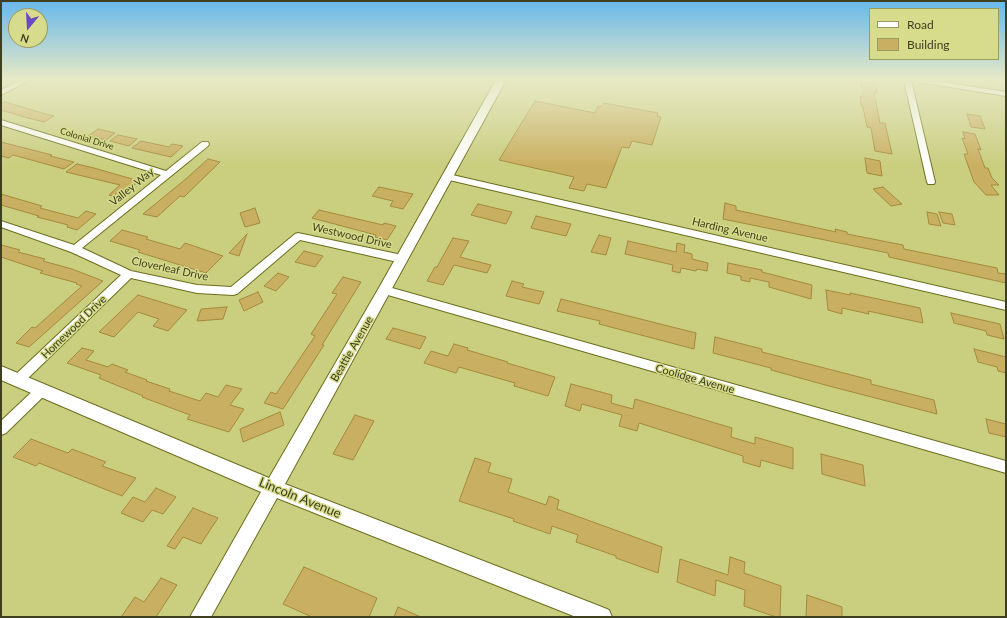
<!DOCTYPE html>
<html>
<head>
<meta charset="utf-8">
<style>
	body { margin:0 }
	#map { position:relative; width:1007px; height:618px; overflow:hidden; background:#cace7f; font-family:Lato,sans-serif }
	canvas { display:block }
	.frame { position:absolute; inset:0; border:2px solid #3d3f1e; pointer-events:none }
	.legend { position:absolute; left:869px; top:8px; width:130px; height:52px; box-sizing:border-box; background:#d7dc8c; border:1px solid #999d60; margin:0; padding:5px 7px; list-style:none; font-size:12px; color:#3d3f1e }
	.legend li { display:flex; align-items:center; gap:8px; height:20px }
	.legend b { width:20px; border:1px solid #999d60 }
	.north { position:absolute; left:8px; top:8px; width:40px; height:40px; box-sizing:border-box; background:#d7dc8c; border:1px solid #999d60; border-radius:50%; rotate:198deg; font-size:11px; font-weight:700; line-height:16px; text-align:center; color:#3d3f1e }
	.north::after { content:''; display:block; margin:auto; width:14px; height:18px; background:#6a49c2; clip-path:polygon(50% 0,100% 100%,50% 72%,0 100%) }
</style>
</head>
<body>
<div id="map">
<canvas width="1007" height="618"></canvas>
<div class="frame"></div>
<ul class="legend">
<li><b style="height:5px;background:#fff"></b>Road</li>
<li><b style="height:11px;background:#c9af61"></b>Building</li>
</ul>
<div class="north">N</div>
</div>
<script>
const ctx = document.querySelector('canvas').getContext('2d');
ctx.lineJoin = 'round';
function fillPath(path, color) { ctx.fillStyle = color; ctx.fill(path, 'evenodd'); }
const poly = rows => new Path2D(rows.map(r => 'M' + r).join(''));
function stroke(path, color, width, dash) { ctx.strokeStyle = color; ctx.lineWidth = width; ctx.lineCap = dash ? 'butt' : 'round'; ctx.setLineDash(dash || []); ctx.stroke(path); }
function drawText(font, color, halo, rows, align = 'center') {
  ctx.font = font + ' Lato,sans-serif'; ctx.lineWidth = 3; ctx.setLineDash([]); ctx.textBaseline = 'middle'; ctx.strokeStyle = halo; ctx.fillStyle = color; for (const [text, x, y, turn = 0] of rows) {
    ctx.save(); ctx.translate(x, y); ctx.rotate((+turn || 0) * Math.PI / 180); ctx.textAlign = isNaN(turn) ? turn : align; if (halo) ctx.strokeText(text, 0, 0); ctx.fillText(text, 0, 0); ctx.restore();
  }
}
const building = poly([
	[861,81,875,83,877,93,874,92,880,123,885,123,892,154,875,151,871,128,867,127,863,107,861,106,860,96,863,97,861,81],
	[535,101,595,113,598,106,602,106,604,103,658,113,657,116,661,117,652,145,632,141,629,148,622,147,606,188,587,184,584,191,569,188,574,177,499,160,535,101],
	[5,102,49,115,54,116,44,122,28,118,1,110,1,104,5,102],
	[967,114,980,116,985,129,971,127,967,114],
	[98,129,115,133,106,140,88,136,98,129],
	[963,132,975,134,981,150,978,149,985,168,988,168,992,178,999,185,991,185,999,195,986,195,974,182,964,154,968,154,962,138,965,139,963,132],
	[118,135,137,139,129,146,110,141,118,135],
	[141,141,169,147,172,144,183,146,171,157,132,148,141,141],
	[1,142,52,155,50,156,74,162,64,169,13,155,9,158,1,156,1,142],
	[865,158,880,161,882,176,867,173,865,158],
	[208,159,220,162,184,197,180,196,157,217,143,214,187,178,208,159],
	[77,164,94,168,139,181,119,197,109,195,120,185,66,172,77,164],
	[379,187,413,194,403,209,390,206,393,201,372,196,379,187],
	[883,187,902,204,891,206,873,189,883,187],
	[1,194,42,206,40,208,78,218,86,211,96,214,77,230,67,227,68,225,37,217,39,216,1,205,1,194],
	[725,203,736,206,736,210,836,232,835,229,847,232,847,234,903,245,904,249,997,268,998,273,1006,274,1006,283,889,257,888,253,723,219,725,203],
	[478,204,512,212,506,224,471,215,478,204],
	[255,208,260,223,245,227,240,213,255,208],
	[319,210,383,225,384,223,396,226,387,240,375,237,376,235,312,218,319,210],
	[927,212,937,214,941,226,929,224,927,212],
	[939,212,952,214,955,225,943,223,939,212],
	[536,216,571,224,566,236,531,228,536,216],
	[122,230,148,237,146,239,180,249,185,243,223,256,206,273,138,252,140,250,110,241,122,230],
	[247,234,239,256,229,253,247,234],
	[599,235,611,238,606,255,591,252,599,235],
	[453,238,469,241,460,257,491,265,487,273,454,265,443,285,427,281,435,267,437,267,453,238],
	[628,241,676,252,677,243,685,245,684,252,692,254,692,259,708,263,707,271,697,269,696,271,681,268,680,273,672,271,673,265,625,254,628,241],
	[1,245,20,250,18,252,45,259,43,261,72,269,103,281,29,347,16,343,32,327,35,328,82,286,76,284,77,283,40,273,43,271,1,257,1,245],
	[304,251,323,256,315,267,295,262,304,251],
	[728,263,762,270,762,272,812,285,811,299,769,287,769,282,750,278,750,282,741,280,741,276,727,273,728,263],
	[278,273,289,277,276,291,264,286,278,273],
	[343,277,361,282,322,345,324,345,283,409,264,403,271,392,276,394,315,336,311,334,337,294,332,293,343,277],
	[512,281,524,284,522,287,544,292,539,304,506,296,512,281],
	[826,290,850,295,850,293,920,308,923,323,868,311,869,314,842,308,842,314,828,310,826,290],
	[258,292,263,302,244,311,239,300,258,292],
	[138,295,187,310,168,331,153,326,159,319,138,312,114,337,99,332,138,295],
	[561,299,696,333,694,349,599,324,600,321,557,311,561,299],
	[227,307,223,319,197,321,201,309,227,307],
	[951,313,1000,324,1004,339,987,335,986,331,954,323,951,313],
	[393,328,426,337,420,349,386,339,393,328],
	[715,337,762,349,762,352,871,380,871,384,934,400,937,414,829,386,771,370,771,368,713,353,715,337],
	[454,344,468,348,467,350,508,362,507,363,555,377,548,396,514,386,515,383,459,367,456,373,424,363,431,351,448,356,454,344],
	[82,348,94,351,86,360,108,367,112,364,128,370,125,372,147,380,146,381,170,389,169,391,200,401,206,393,218,397,226,385,242,389,230,405,244,409,229,432,187,419,190,415,142,397,143,396,99,378,101,375,67,363,82,348],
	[974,349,1006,357,1006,373,998,371,997,367,978,362,974,349],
	[571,384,612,395,611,403,633,409,635,399,732,428,731,437,755,444,755,437,793,448,793,469,761,460,760,467,743,462,743,456,639,423,637,431,619,426,622,415,582,404,580,411,565,406,571,384],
	[280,412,284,425,243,442,240,429,280,412],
	[355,415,374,421,353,460,333,454,355,415],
	[986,419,1006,424,1006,437,989,433,986,419],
	[31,439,68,453,72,449,106,462,102,466,136,478,122,496,39,463,36,466,13,457,31,439],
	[821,454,863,465,865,486,822,474,821,454],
	[475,458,491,463,488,472,512,479,508,492,546,505,549,496,559,500,557,509,662,547,658,573,616,558,616,556,576,542,578,535,552,526,550,534,513,521,514,519,459,501,475,458],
	[156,488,176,497,163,514,152,510,143,522,121,513,133,497,145,502,156,488],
	[193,508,218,518,201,544,183,537,175,549,167,546,193,508],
	[730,557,745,562,744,573,781,586,780,617,776,617,744,606,745,590,716,580,715,596,677,582,680,559,728,575,730,557],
	[304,567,377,598,369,617,312,617,283,604,304,567],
	[161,578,177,585,156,617,121,617,135,597,144,602,161,578],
	[807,595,842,607,842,617,806,617,807,595],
	[398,607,421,617,394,617,398,607]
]);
fillPath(building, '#c9af61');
stroke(building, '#a48a3c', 1);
const minor = poly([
	[21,80,30,80,1,95,1,90,21,80],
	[904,80,911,80,935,182,934,184,928,184,927,182,904,80],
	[914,80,930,80,1006,92,1006,96,918,82,914,80],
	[1,120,166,171,202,142,208,142,209,144,208,146,82,248,131,271,197,285,231,287,295,234,298,233,402,255,406,256,407,259,406,262,402,263,300,240,237,294,233,295,197,293,131,278,22,384,18,385,14,384,12,380,14,376,121,275,71,252,1,227,1,221,74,245,161,175,1,125,1,120],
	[448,174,1006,302,1006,310,445,179,444,177,448,174],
	[385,286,1006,461,1006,473,381,293,380,290,381,287,385,286],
	[42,385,46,386,48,390,46,394,6,433,1,435,1,421,38,386,42,385]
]);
const tertiary = poly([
	[496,80,506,80,285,484,602,607,609,610,612,617,576,617,277,498,211,617,190,617,261,492,1,380,1,366,269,478,380,286,496,80]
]);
stroke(minor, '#6c6f1d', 2);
stroke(tertiary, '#6c6f1d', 2);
fillPath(minor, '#fff');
fillPath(tertiary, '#fff');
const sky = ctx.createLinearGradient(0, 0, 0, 166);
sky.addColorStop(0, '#67b8ec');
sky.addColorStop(0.48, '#e7e9c5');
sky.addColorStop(1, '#e7e9c500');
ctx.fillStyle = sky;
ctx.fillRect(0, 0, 1007, 166);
drawText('9px', '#3d3f1e', '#d7dc8c', [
	["Colonial Drive",87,139,17]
]);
drawText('11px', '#3d3f1e', '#d7dc8c', [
	["Valley Way",132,187,-39],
	["Harding Avenue",730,230,13],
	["Westwood Drive",352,236,13],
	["Cloverleaf Drive",170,269,12],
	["Homewood Drive",74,327,-44],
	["Beattie Avenue",352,349,-60],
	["Coolidge Avenue",695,379,16]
]);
drawText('13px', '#3d3f1e', '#d7dc8c', [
	["Lincoln Avenue",300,498,22]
]);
</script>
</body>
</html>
